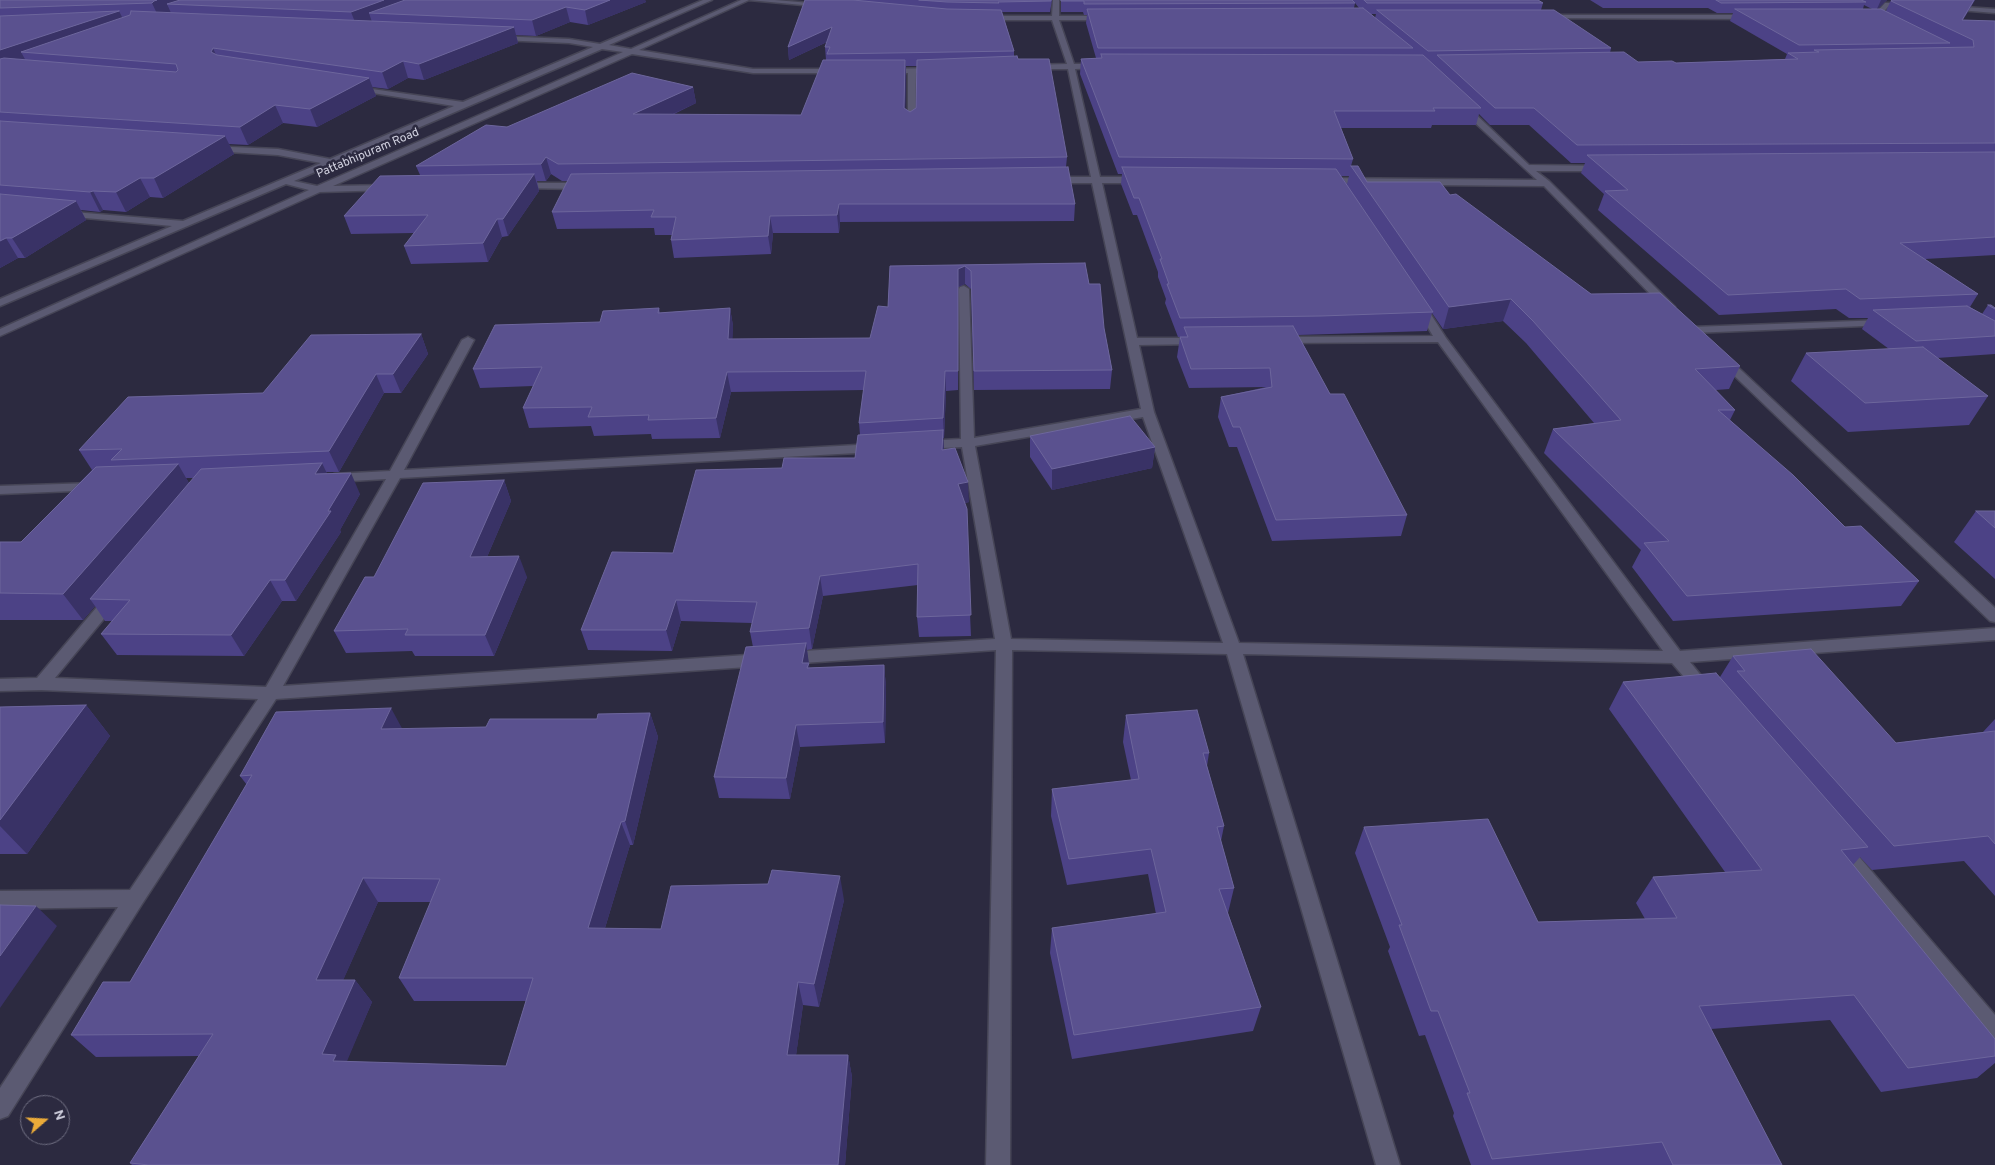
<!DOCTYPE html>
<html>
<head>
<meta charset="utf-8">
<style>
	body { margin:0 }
	#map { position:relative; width:1995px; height:1165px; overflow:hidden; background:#2c2a40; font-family:Overpass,sans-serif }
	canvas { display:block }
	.north { position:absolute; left:20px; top:1095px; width:50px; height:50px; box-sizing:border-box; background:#2c2a40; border:1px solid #6e6d80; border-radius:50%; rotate:71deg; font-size:14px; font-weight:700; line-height:20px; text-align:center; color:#d2d2e0 }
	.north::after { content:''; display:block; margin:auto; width:18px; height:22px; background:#eaaa39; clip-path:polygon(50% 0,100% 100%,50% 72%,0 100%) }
</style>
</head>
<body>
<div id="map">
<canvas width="1995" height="1165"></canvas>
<div class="north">N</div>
</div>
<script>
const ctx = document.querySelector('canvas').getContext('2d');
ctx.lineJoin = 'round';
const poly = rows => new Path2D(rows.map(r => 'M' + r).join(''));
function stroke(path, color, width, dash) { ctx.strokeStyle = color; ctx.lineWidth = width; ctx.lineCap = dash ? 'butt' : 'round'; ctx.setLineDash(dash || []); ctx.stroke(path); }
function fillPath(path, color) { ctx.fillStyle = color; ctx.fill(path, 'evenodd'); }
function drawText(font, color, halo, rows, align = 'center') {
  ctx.font = font + ' Overpass,sans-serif'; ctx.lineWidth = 5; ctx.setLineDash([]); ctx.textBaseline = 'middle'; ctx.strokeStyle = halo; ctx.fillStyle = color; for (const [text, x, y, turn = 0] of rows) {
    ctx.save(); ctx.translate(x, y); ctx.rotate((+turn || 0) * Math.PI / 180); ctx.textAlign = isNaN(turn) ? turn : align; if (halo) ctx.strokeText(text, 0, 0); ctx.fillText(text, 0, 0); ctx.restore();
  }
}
const minor = poly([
	[703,0,712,0,609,45,631,49,741,0,775,0,822,4,824,5,824,7,749,0,639,50,753,69,838,69,842,71,838,73,753,73,632,54,333,186,389,185,392,186,392,190,320,192,0,336,0,329,309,190,286,184,0,306,0,299,172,226,64,216,61,215,61,211,183,221,321,163,278,155,211,151,208,150,208,146,278,149,330,159,454,106,354,90,351,90,351,86,463,102,593,47,569,43,499,40,495,38,496,36,569,39,600,44,703,0],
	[602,49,623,52,317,186,294,181,602,49],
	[1053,0,1059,0,1059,16,1107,16,1110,18,1107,20,1059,20,1074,64,1100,64,1104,66,1100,68,1075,69,1100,177,1142,177,1147,180,1142,183,1102,183,1137,338,1200,338,1206,341,1200,344,1139,345,1154,412,1239,643,1663,651,1438,342,1280,343,1274,340,1280,337,1433,336,1414,304,1419,301,1423,302,1446,338,1680,651,1995,628,1995,640,1690,662,1712,689,1710,693,1704,695,1698,693,1672,663,1243,654,1400,1165,1376,1165,1227,654,1012,650,1010,1165,986,1165,996,650,788,664,782,662,780,658,782,654,788,652,995,639,962,447,923,449,916,445,923,441,961,439,959,289,960,287,964,286,969,289,974,438,1141,409,1092,183,1050,183,1045,180,1050,177,1091,177,1068,69,1031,69,1027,67,1031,65,1067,64,1052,20,985,20,982,18,985,16,1052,16,1053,0],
	[1143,417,1223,643,1011,639,975,446,1143,417],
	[1885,3,1909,3,1912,5,1909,7,1889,6,1876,19,1865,19,1862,17,1874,15,1885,3],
	[1949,6,1995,9,1995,13,1947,9,1946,8,1949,6],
	[1545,15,1752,15,1755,17,1752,19,1543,18,1542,17,1545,15],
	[935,68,939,70,938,72,916,73,915,124,908,126,908,73,886,73,882,71,886,69,935,68],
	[1460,105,1466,105,1529,165,1607,166,1607,170,1604,171,1536,171,1549,181,1675,307,1673,309,1665,309,1544,186,1325,184,1320,181,1325,178,1537,180,1460,109,1460,105],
	[517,183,584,183,589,186,584,189,514,188,514,184,517,183],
	[1884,320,1888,321,1890,323,1888,325,1692,333,1686,330,1692,327,1884,320],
	[468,337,474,340,404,470,875,444,882,448,875,452,400,478,283,686,762,654,768,656,770,660,768,664,762,666,276,699,142,904,8,1116,0,1119,0,1088,118,907,0,909,0,891,130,890,258,699,41,690,0,691,0,679,37,678,107,595,112,594,117,595,120,599,117,603,55,678,266,687,386,479,334,482,327,478,334,474,390,471,462,340,468,337],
	[1723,355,1727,357,1995,608,1995,622,1990,621,1719,361,1717,359,1723,355],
	[93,483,100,487,98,490,0,494,0,486,93,483],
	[1842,843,1849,845,1995,1015,1995,1041,1987,1038,1835,857,1833,851,1835,845,1842,843]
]);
stroke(minor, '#464556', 3);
fillPath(minor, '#5b5a72');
fillPath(poly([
	[0,0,645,0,646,2,588,25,570,22,536,36,516,35,518,43,424,80,408,78,388,89,372,87,376,96,317,127,283,123,248,145,229,144,234,154,163,198,150,197,126,212,103,210,100,212,81,210,86,220,25,258,18,258,0,268],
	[805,0,1052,0,1050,12,1002,12,1014,51,1014,56,1018,59,1067,157,1066,167,1075,204,1074,221,840,222,839,233,773,233,771,254,674,258,671,240,672,235,655,235,654,228,557,229,552,212,568,181,562,181,551,174,546,181,537,181,539,191,508,236,502,237,488,262,411,264,404,246,414,233,351,234,344,216,420,175,416,166,507,127,693,87,696,103,672,115,801,115,826,60,825,47,827,42,789,60,788,47],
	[906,66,917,66,916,108,910,112,905,109],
	[1061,0,1538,0,1543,3,1541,10,1611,48,1610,53,1638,62,1676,63,1785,59,1787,54,1730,21,1733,13,1717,13,1708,8,1603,8,1590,0,1975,0,1963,20,1995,21,1995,255,1925,259,1978,294,1970,307,1982,314,1988,305,1995,308,1995,354,1937,358,1988,396,1969,425,1848,432,1791,381,1806,353,1889,349,1862,329,1868,318,1849,318,1836,309,1719,315,1598,210,1604,194,1581,173,1585,163,1571,163,1529,125,1490,125,1479,114,1476,125,1432,125,1431,128,1341,128,1353,159,1351,166,1367,182,1450,195,1591,294,1740,366,1729,389,1716,390,1735,410,1730,420,1845,527,1919,581,1901,606,1673,621,1632,567,1641,550,1544,453,1553,429,1594,423,1526,343,1503,321,1443,329,1432,313,1427,331,1298,335,1330,394,1407,515,1401,536,1272,541,1237,447,1229,447,1218,417,1221,397,1266,387,1189,388,1177,357,1180,337,1183,337,1178,337,1165,303,1166,299,1158,277,1158,272,1137,215,1133,215,1121,184,1122,174,1118,174,1080,74,1081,59,1096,58,1086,23,1087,15,1084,15,1083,12,1061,12],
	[1887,0,1891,0,1886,11,1877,9],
	[1355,3,1359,8,1354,8],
	[1864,5,1872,9,1863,9],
	[1371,14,1376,14,1375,18],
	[1341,176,1349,176,1347,184],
	[1085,263,1089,284,1104,328,1112,370,1110,389,974,390,971,289,965,284,958,287,958,390,946,391,944,438,943,438,944,450,969,502,965,503,971,636,919,637,917,617,918,585,823,596,812,649,807,650,809,668,884,665,886,687,885,743,800,747,790,799,719,798,714,777,753,647,750,632,752,623,681,621,672,651,588,650,581,630,673,553,782,468,855,458,860,435,859,423,864,390,731,392,720,438,652,439,651,434,594,436,591,426,529,428,523,408,533,386,480,388,473,369,600,322,659,308,660,313,730,308,733,326,732,339,870,338,888,307,890,266],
	[421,334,428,354,401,393,384,393,339,472,326,472,327,474,360,494,340,530,341,532,296,601,282,601,244,656,117,655,101,634,113,621,105,621,95,606,83,620,0,620,0,542,21,542,92,470,79,450,263,393],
	[186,478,194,478,189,483],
	[1030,436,1155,447,1152,468,1052,490,1030,457],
	[504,480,511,501,487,557,527,577,494,656,415,656,412,651,346,653,334,631,374,577],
	[1976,511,1995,511,1995,579,1954,542],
	[1733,656,1896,743,1983,732,1995,719,1995,896,1964,861,1872,870,1860,857,1853,865,1995,1039,1995,1063,1977,1078,1881,1092,1830,1020,1711,1029,1782,1165,1471,1165,1453,1116,1454,1113,1425,1035,1419,1036,1388,951,1390,947,1355,853,1364,827,1538,922,1645,919,1636,903,1653,877,1725,872,1609,709,1623,682,1720,677],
	[86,705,110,736,27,854,0,854,0,707],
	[650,713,658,737,633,845,630,845,605,928,661,929,844,900,819,1007,803,1005,796,1055,848,1055,852,1077,845,1165,132,1165,130,1163,199,1056,96,1057,71,1035,130,982,247,785,240,776,402,729,486,727,597,719],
	[378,902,431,902,399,978,414,1001,526,1001,506,1066,346,1062,372,1002,355,980,343,980],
	[1126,715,1209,753,1207,766,1224,826,1221,841,1234,888,1228,913,1261,1007,1253,1031,1072,1059,1050,953,1052,928,1156,914,1148,874,1067,885,1051,816,1052,789,1131,780,1123,742]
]), '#4c4286');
fillPath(poly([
	[157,0,216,0,167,4,171,13,159,18,152,3,154,1],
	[384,0,432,0,369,13,372,22,357,27,351,12],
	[610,0,645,0,646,2,588,25,585,10],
	[1881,0,1887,0,1876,11],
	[566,7,570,22,536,36,532,20],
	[119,11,127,27,21,52,26,61,0,70,0,50],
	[514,27,518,43,424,80,419,64],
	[832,27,833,39,789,60,788,47],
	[213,48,220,64,211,52],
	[905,60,906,75,905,124,904,108],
	[403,61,408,78,388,89,382,72],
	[369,78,376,96,317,127,310,109],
	[693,87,696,103,637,131,633,114],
	[275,105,283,123,248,145,240,127],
	[225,136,234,154,163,198,154,178],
	[546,157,551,174,546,181,541,164],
	[534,174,539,191,508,236,503,219],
	[140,178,150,197,126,212,116,192],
	[93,191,103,210,100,212,90,192],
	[76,201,86,220,25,258,12,238],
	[839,204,840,222,839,233,837,215],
	[770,216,773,233,771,254,768,236],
	[497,219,502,237,488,262,483,243],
	[6,238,18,258,0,268,0,241],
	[965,266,965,284,958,287,958,390,958,269],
	[1511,299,1503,321,1443,329,1449,307],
	[730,308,733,326,732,358,728,339],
	[421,334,428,354,401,393,393,374],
	[945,371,946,391,944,438,943,418],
	[727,372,731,392,720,438,716,418],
	[376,374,384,393,339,472,329,451],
	[943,430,944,450,942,450],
	[1155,447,1152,468,1052,490,1052,469],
	[322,463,332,484,315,474],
	[178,464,193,490,90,599,95,606,83,620,63,594],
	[351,473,360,494,340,530,341,532,296,601,285,580,328,511],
	[504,480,511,501,478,578,470,557],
	[968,482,969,502,958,504,958,484],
	[519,556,527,577,494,656,485,635],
	[820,576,823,596,812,649,809,628],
	[270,580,282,601,244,656,231,635],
	[676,600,681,621,672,651,666,630],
	[806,643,812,684,802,663],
	[884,665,886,687,885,743,883,722],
	[86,705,110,736,27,854,0,826,0,820],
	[391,708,404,732,381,729],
	[650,713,658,737,633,845,625,821],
	[796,725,800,747,790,799,786,778],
	[621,822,630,845,598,951,588,928],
	[840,876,844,900,819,1007,814,984],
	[363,878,378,902,333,1003,316,980],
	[36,906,57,926,0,1008,0,956],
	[355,980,372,1002,345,1066,354,1077,322,1054],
	[798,982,803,1005,793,1077,787,1055],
	[848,1055,852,1077,845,1165,838,1165]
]), '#393266');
const building = poly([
	[0,0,157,0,154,1,152,3,0,8,0,0],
	[180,0,384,0,351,12,167,4,180,0],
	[405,0,610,0,585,10,566,7,532,20,369,13,405,0],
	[805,0,853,0,947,9,1001,10,1014,51,827,54,830,47,825,47,832,27,788,47,805,0],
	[919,0,1051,0,1051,1,998,2,999,3,947,2,919,0],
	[1061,0,1352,0,1355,3,1084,4,1084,1,1061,1,1061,0],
	[1364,0,1538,0,1543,3,1367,3,1364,0],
	[1716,0,1861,0,1866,2,1721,3,1716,0],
	[1892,0,1974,0,1962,20,1995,21,1995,143,1577,145,1534,108,1495,108,1437,55,1624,52,1638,62,1672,61,1676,63,1798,59,1788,53,1819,52,1814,50,1974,47,1973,40,1891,1,1892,0],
	[1363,8,1413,48,1098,48,1087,9,1363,8],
	[1735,9,1881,9,1950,43,1799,45,1735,9],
	[1377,10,1554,10,1611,48,1428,51,1377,10],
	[119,11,0,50,0,16,119,11],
	[131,11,514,27,419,64,403,61,382,72,213,48,211,52,217,55,369,78,310,109,275,105,240,127,0,112,0,59,4,58,176,72,178,70,176,64,21,52,130,15,131,11],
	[1101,54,1423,55,1481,108,1433,108,1435,111,1334,111,1353,159,1119,157,1081,59,1102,58,1101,54],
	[1017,56,1018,59,1049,59,1067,157,558,164,546,157,541,164,416,166,486,125,507,127,632,73,693,87,633,114,801,115,823,60,905,60,904,108,910,112,916,108,917,60,1017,56],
	[0,121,225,136,154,178,140,178,116,192,93,191,90,192,0,185,0,121],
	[1995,152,1995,237,1900,243,1978,294,1860,299,1846,289,1728,295,1605,191,1628,190,1587,155,1995,152],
	[1351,166,1358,166,1367,182,1440,182,1450,195,1456,194,1591,294,1660,293,1740,366,1695,369,1735,410,1718,410,1793,475,1845,527,1861,526,1919,581,1687,596,1644,543,1669,541,1553,429,1621,420,1533,321,1511,299,1449,307,1351,166],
	[1068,167,1075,204,839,204,837,215,770,216,768,236,671,240,676,217,651,217,654,210,552,212,571,174,1068,167],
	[1122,167,1336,169,1433,312,1321,316,1180,318,1167,284,1169,284,1160,259,1162,259,1139,198,1134,198,1122,167],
	[534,174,503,219,497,219,483,243,404,246,428,215,344,216,380,176,534,174],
	[0,194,76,201,12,238,6,238,0,241,0,194],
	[1085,263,1089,284,1100,284,1104,328,1112,370,974,371,971,271,965,266,958,269,958,371,945,371,943,418,859,423,866,371,727,372,716,418,648,420,649,415,588,417,592,407,523,408,542,367,473,369,495,325,600,322,603,311,659,308,658,313,730,308,728,339,870,338,878,306,888,307,890,266,1085,263],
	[1988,305,1991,305,1995,308,1995,309,1988,305],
	[1967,306,1995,321,1995,336,1916,341,1873,310,1967,306],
	[1293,326,1330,394,1344,394,1407,515,1276,520,1240,427,1233,427,1221,397,1272,387,1270,368,1191,369,1180,337,1188,337,1184,327,1293,326],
	[421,334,393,374,376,374,329,451,111,460,122,449,79,450,128,397,263,393,311,335,421,334],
	[1923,347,1988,396,1865,403,1806,353,1923,347],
	[1130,416,1155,447,1052,469,1030,436,1130,416],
	[943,430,942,450,955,448,968,482,958,484,967,509,971,615,917,617,918,564,820,576,809,628,750,632,757,602,676,600,666,630,581,630,612,552,673,553,696,470,782,468,784,458,855,458,858,435,943,430],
	[322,463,315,474,351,473,328,511,331,511,285,580,270,580,231,635,101,634,130,600,90,599,201,469,322,463],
	[178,464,63,594,0,593,0,542,21,542,96,467,178,464],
	[504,480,470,557,519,556,485,635,405,635,408,629,334,631,365,577,374,577,423,483,504,480],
	[1976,511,1995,511,1995,528,1976,511],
	[806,643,802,663,809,663,807,668,884,665,883,722,796,725,786,778,714,777,746,647,806,643],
	[1811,649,1896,743,1995,731,1995,844,1988,836,1894,846,1737,671,1745,671,1733,656,1811,649],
	[1716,673,1868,847,1841,850,1995,1039,1995,1056,1908,1068,1854,995,1699,1006,1782,1165,1673,1165,1662,1142,1492,1159,1467,1093,1470,1093,1438,1011,1431,1011,1399,925,1402,925,1364,827,1488,819,1538,922,1677,918,1653,877,1762,870,1623,682,1716,673],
	[86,705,0,820,0,707,86,705],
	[391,708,381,729,486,727,490,719,597,719,598,714,650,713,625,821,621,822,588,928,661,929,671,886,768,884,772,870,840,876,814,984,798,982,787,1055,848,1055,838,1165,149,1165,130,1163,213,1034,71,1035,103,982,130,982,252,775,240,776,276,712,391,708],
	[363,878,440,879,399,978,533,978,506,1066,333,1061,336,1055,322,1054,355,980,316,980,363,878],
	[1197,710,1209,753,1203,753,1224,826,1217,827,1234,888,1219,889,1261,1007,1074,1035,1052,928,1166,912,1151,849,1069,859,1052,789,1139,779,1126,715,1197,710],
	[0,905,36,906,0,956,0,905]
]);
fillPath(building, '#5a518f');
stroke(building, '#6d669c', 1);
drawText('12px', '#d2d2e0', '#2c2a40', [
	["Pattabhipuram Road",368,154,-23]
]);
</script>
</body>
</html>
